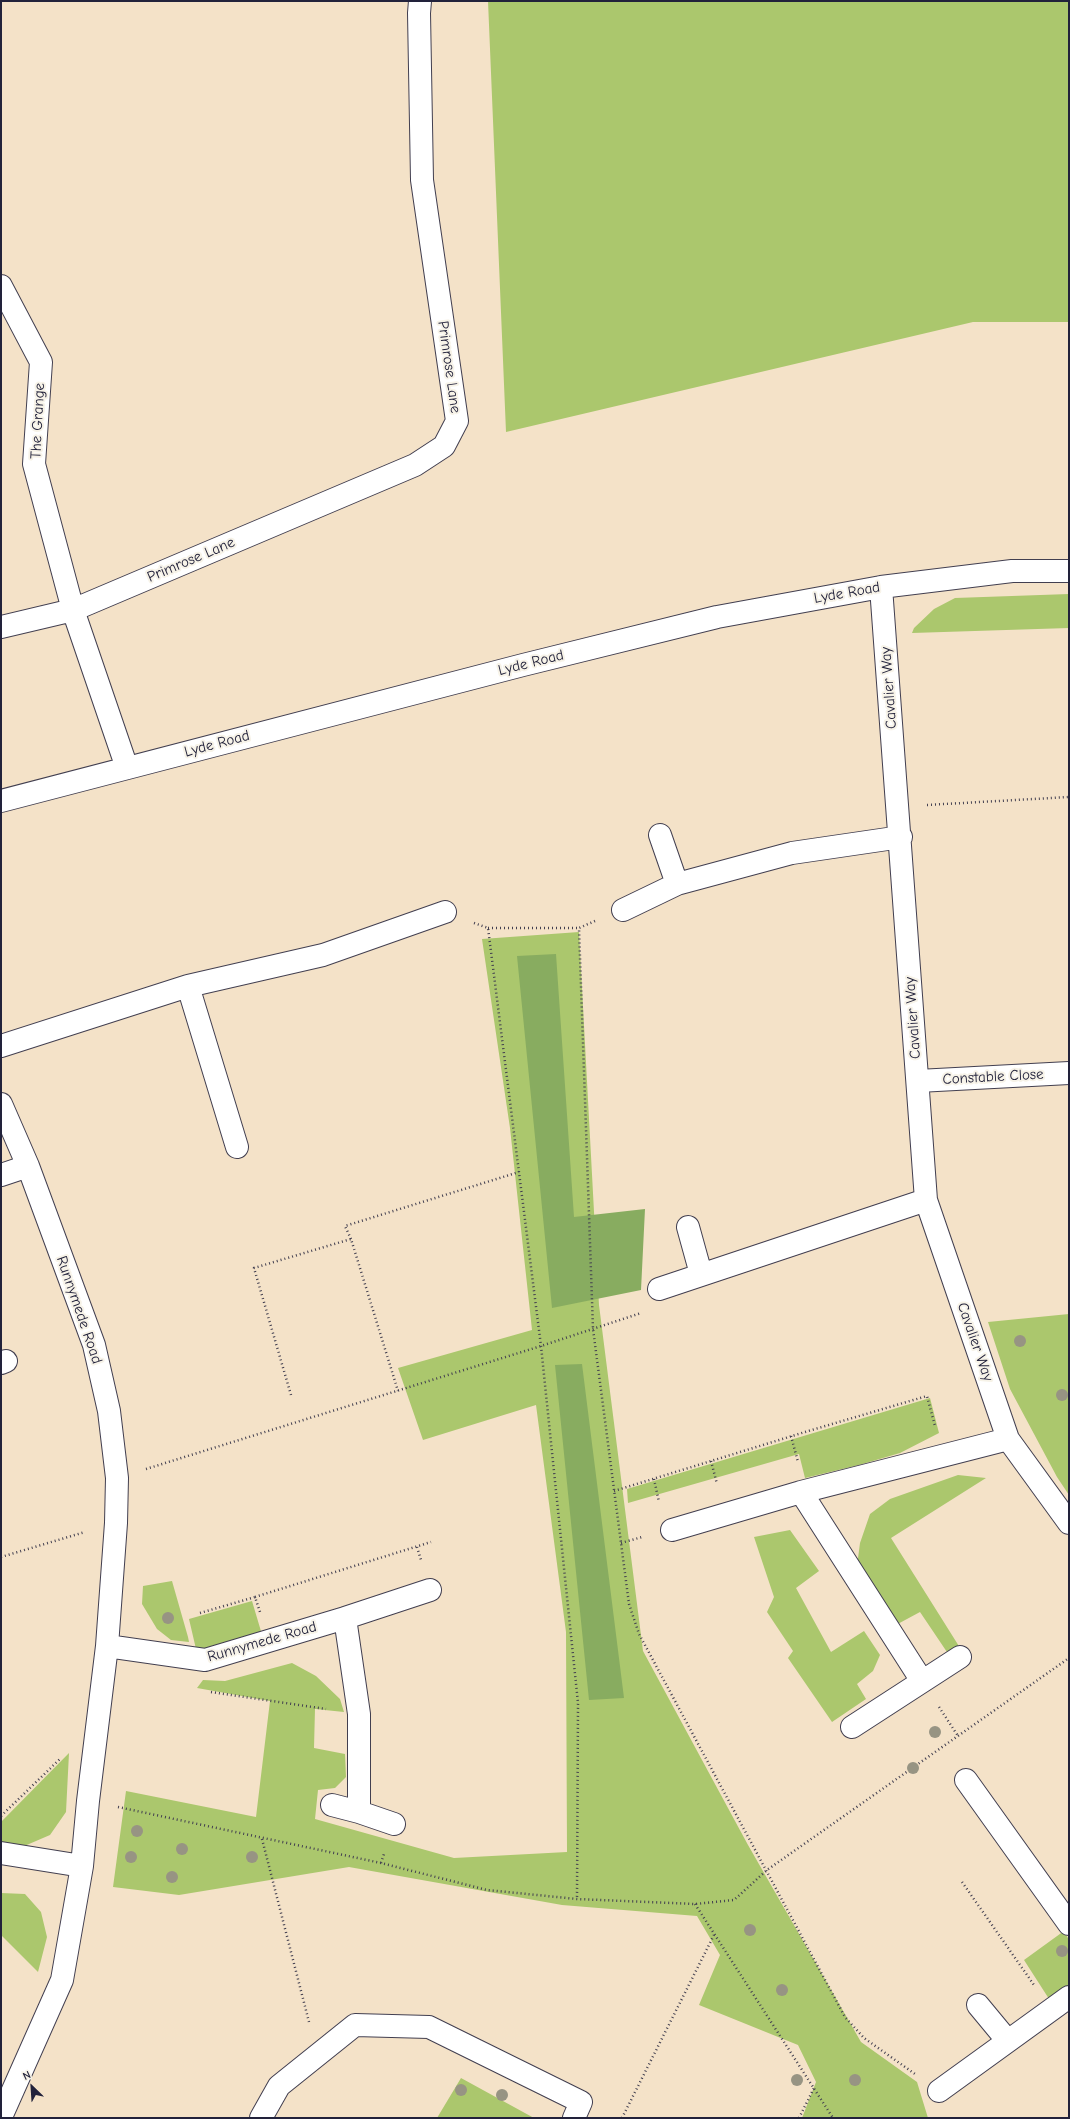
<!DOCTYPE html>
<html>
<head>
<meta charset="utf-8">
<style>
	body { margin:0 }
	#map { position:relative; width:1070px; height:2119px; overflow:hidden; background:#f4e2c8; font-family:"Comic Neue",sans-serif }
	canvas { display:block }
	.frame { position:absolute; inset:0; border:2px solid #22223b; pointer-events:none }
	.north { position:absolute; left:12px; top:2067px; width:40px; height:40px; -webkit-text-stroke:3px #f7f3e8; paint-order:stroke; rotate:335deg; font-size:11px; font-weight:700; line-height:16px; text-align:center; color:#22223b }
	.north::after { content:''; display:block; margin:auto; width:14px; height:18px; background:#22223b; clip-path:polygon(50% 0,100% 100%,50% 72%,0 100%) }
</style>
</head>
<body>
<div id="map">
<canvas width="1070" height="2119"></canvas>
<div class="frame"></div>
<div class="north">N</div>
</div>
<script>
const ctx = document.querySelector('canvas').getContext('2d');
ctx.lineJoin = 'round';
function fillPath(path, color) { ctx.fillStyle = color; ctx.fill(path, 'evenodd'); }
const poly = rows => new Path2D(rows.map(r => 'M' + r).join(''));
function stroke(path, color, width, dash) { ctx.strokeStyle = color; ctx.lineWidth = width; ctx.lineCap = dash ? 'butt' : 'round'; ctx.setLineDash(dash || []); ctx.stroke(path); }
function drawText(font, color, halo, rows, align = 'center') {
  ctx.font = font + ' "Comic Neue",sans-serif'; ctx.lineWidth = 4; ctx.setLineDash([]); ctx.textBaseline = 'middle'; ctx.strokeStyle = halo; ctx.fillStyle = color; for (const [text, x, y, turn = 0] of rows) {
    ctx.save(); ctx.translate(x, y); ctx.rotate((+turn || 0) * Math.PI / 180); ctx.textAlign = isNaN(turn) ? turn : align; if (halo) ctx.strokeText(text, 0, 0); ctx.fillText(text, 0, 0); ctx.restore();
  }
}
fillPath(poly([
	[488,1,1069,1,1069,322,973,322,506,432],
	[1069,594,1069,628,912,633,914,628,934,609,955,598],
	[579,932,599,1305,643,1651,748,1845,861,2042,917,2082,928,2118,802,2118,816,2082,798,2045,699,2005,720,1955,697,1916,562,1905,349,1867,179,1895,113,1887,126,1791,256,1817,270,1701,197,1688,203,1680,225,1681,292,1663,316,1676,340,1699,344,1712,315,1709,314,1748,345,1754,346,1777,335,1788,318,1790,315,1819,454,1858,567,1852,566,1632,536,1405,423,1440,398,1368,532,1330,510,1128,482,939],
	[1069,1314,1069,1495,1057,1477,1010,1389,988,1322],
	[930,1398,939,1433,900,1453,859,1465,805,1478,799,1454,628,1503,627,1489],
	[958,1475,986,1478,891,1538,962,1651,951,1658,920,1612,894,1626,857,1566,860,1543,870,1514,890,1499],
	[790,1530,819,1571,796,1588,831,1652,864,1631,880,1655,873,1671,857,1684,866,1699,832,1722,788,1658,793,1651,767,1612,774,1597,754,1537],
	[172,1581,188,1637,189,1642,171,1640,157,1629,142,1604,143,1586],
	[252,1601,263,1638,208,1651,196,1649,189,1619],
	[69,1753,66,1812,50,1835,22,1847,1,1844,1,1822],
	[1,1893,25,1894,41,1912,47,1937,38,1972,1,1935],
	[1064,1931,1069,1940,1069,1990,1051,2002,1024,1960],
	[461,2078,534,2118,437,2118]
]), '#abc76d');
fillPath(poly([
	[556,954,574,1217,645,1209,641,1290,552,1308,517,956],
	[582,1364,624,1698,589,1700,555,1365]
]), '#88ac60');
const minor = poly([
	[1,286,41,362,34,464,73,610,127,768],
	[881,587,926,1200,1008,1439,1069,1523],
	[1,627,73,610,415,465,444,446,457,421,422,180,419,13,420,1],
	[1,801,523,665,717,617,881,587,1012,571,1069,571],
	[660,835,677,884],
	[623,910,677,884,792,853,901,837],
	[188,986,237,1147],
	[1,1046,188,986,323,955,445,912],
	[918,1081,1069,1073],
	[1,1104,28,1166,94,1345,109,1411,117,1478,116,1523,107,1646,88,1801,82,1866,62,1980,1,2117],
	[1,1175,28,1166],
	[688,1227,701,1274],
	[659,1289,926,1200],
	[1,1363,6,1361],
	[672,1530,801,1492],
	[345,1618,430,1590],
	[107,1646,205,1660,345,1618,359,1714,359,1812,394,1824],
	[922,1681,801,1492,1008,1439],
	[852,1727,960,1657],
	[966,1780,1069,1924],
	[332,1805,359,1812],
	[1,1853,82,1866],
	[978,2005,1007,2040],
	[939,2091,1069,1997],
	[261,2118,279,2086,355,2025,429,2027,581,2102,574,2118]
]);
stroke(minor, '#423f50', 24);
stroke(poly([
	[927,805,1069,797],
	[595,921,579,928,593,1329,629,1604,639,1634,845,2017,864,2038,915,2074],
	[474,923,488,928,541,1346,578,1703,577,1899],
	[488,928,579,928],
	[351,1239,345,1226,519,1172],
	[291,1395,254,1268,351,1239,398,1391],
	[791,1436,798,1462],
	[711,1461,717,1484],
	[146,1469,541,1346,641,1313],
	[654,1479,659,1502],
	[614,1491,805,1432,927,1396,935,1426],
	[621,1543,642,1537],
	[417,1547,421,1560],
	[1,1557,85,1532],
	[255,1597,431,1542],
	[200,1613,255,1597,260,1612],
	[211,1692,326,1709],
	[939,1707,958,1736],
	[118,1807,381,1863,487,1890,577,1899,695,1904,734,1900,767,1870,1069,1658],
	[1,1816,61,1758],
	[262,1839,309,2022],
	[381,1863,384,1854],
	[962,1882,1034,1985],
	[695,1904,833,2118],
	[622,2118,714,1935],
	[799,2118,814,2088]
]), '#423f50', 2.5, [1, 3]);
stroke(minor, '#fff', 22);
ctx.fillStyle = '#979483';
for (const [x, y] of [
	[1020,1341],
	[1062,1395],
	[168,1618],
	[935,1732],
	[913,1768],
	[137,1831],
	[182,1849],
	[131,1857],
	[252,1857],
	[172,1877],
	[750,1930],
	[1062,1951],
	[782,1990],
	[797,2080],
	[855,2080],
	[461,2090],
	[502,2095]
]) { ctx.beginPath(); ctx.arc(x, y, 6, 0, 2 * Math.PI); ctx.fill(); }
drawText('15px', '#22223b', '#f7f3e8', [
	["Primrose Lane",449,367,82],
	["The Grange",38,421,-87],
	["Primrose Lane",191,560,-23],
	["Lyde Road",847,593,-10],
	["Lyde Road",531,663,-14],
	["Cavalier Way",889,688,-94],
	["Lyde Road",217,744,-15],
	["Cavalier Way",913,1018,-94],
	["Constable Close",993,1077,-3],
	["Runnymede Road",79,1310,71],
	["Cavalier Way",975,1342,71],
	["Runnymede Road",262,1642,-16]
]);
</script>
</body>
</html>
